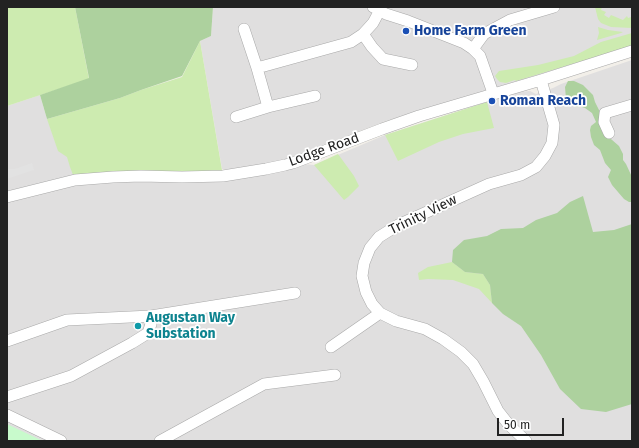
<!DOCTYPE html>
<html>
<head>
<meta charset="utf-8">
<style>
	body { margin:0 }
	#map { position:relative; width:639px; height:448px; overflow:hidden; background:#f2efe9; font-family:"Fira Sans",sans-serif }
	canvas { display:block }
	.frame { position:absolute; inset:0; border:8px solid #222; pointer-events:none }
	.scale { position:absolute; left:497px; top:418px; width:67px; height:18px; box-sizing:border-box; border:2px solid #222; border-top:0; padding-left:5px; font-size:12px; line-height:14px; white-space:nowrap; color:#222; -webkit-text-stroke:3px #fff; paint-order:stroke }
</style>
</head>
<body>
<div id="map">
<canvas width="639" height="448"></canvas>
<div class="frame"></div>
<div class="scale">50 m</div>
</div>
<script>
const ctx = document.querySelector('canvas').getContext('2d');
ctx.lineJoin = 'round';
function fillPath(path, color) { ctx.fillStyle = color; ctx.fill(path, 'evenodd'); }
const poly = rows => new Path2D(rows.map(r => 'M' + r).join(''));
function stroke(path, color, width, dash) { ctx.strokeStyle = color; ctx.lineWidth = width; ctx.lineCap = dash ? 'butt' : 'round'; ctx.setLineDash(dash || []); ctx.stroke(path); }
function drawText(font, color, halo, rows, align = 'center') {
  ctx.font = font + ' "Fira Sans",sans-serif'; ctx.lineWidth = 3.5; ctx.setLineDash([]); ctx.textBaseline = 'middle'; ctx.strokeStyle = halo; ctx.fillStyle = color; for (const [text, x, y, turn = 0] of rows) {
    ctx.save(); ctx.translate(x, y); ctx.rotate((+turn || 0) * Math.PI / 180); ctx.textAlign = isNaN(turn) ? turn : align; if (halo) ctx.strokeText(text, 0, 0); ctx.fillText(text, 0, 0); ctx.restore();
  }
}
fillPath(poly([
	[213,7,632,7,632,46,386,121,282,161,233,170,222,169,200,41,211,36],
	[632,60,632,441,7,441,7,106,40,95,47,119,182,177,293,163,314,165,385,135,518,92,530,91,536,94,553,88,561,84]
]), '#e0dfdf');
fillPath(poly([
	[7,7,75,7,89,79,7,106],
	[595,7,602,7,601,10,606,12,604,15,609,18,611,15,623,20,627,16,628,18,631,17,632,20,632,28,611,27,601,23,598,19],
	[598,27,608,30,623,32,621,33,597,40,599,33],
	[632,33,632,46,516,81,515,80,506,83,500,82,497,79,495,76,499,71,538,65,574,56,601,42],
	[200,41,223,176,75,180,70,167,67,157,58,151,47,119,120,98,141,90,182,77],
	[487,102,494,128,463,134,439,142,398,161,385,135],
	[338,154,354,176,359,186,348,197,344,200,314,165],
	[452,262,465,272,483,274,490,285,492,303,479,289,453,280,428,279,419,280,418,273,428,267]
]), '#cdebb0');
fillPath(poly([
	[75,7,213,7,211,36,200,41,182,76,141,90,120,98,47,119,40,95,89,78],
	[568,81,574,81,583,85,593,95,595,102,600,112,599,117,601,126,604,133,619,146,623,154,623,160,626,164,632,177,632,202,629,202,624,199,612,185,608,177,611,170,605,163,600,150,594,145,591,137,590,130,591,126,596,122,592,113,585,108,579,106,576,107,566,99,565,87],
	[583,196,593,232,614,230,632,224,632,404,606,412,581,409,560,389,541,355,521,326,503,314,492,303,490,285,483,274,465,272,452,262,453,250,464,240,487,236,501,229,523,228,536,220,557,213,570,202]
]), '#add19e');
fillPath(poly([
	[7,424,26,433,43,441,7,441]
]), '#c8facc');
fillPath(poly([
	[32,163,34,170,7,179,7,169,15,169]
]), '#e2e2e2');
const minor = poly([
	[373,7,386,14,408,21,464,43,473,49,480,56,493,93],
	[244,29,257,68,351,42,363,34,373,23,380,10],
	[363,34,372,47,383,59,412,65],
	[473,49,484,34,510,20,554,7],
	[257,68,268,107,315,96],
	[236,117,268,107],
	[609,133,604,122,605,113,632,105],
	[7,197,75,180,113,177,141,176,182,177,223,176,266,169,285,165,293,163,382,129,419,116,541,80,632,51],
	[7,341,67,320,151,316,295,293],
	[331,347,380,313],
	[7,397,71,376,132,343,148,333,151,324,151,316],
	[7,415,61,441],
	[160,441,264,384,335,375],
	[526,441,509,425,498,411,483,381,473,364,461,352,443,339,425,329,396,321,380,313,372,304,366,292,362,276,364,263,370,248,379,237,398,225,489,184,521,175,536,167,545,156,552,143,554,125,541,80]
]);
stroke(minor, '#a9a9a9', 12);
stroke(minor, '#fff', 11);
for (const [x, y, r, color] of [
	[406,31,4,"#1a4fb4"],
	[492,101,4,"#1a4fb4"],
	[138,326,4,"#0f9aa8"]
]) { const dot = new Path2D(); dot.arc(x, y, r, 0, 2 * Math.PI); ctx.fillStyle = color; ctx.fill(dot); stroke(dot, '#fff', 1.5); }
drawText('bold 14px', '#164399', '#fff', [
	["Home Farm Green",414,31],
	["Roman Reach",500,101]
], 'left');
drawText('14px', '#222', '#fff', [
	["Lodge Road",324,150,-20],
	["Trinity View",423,215,-26]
]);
drawText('bold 14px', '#0d838f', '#fff', [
	["Augustan Way",146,318],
	["Substation",146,334]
], 'left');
</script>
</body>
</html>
